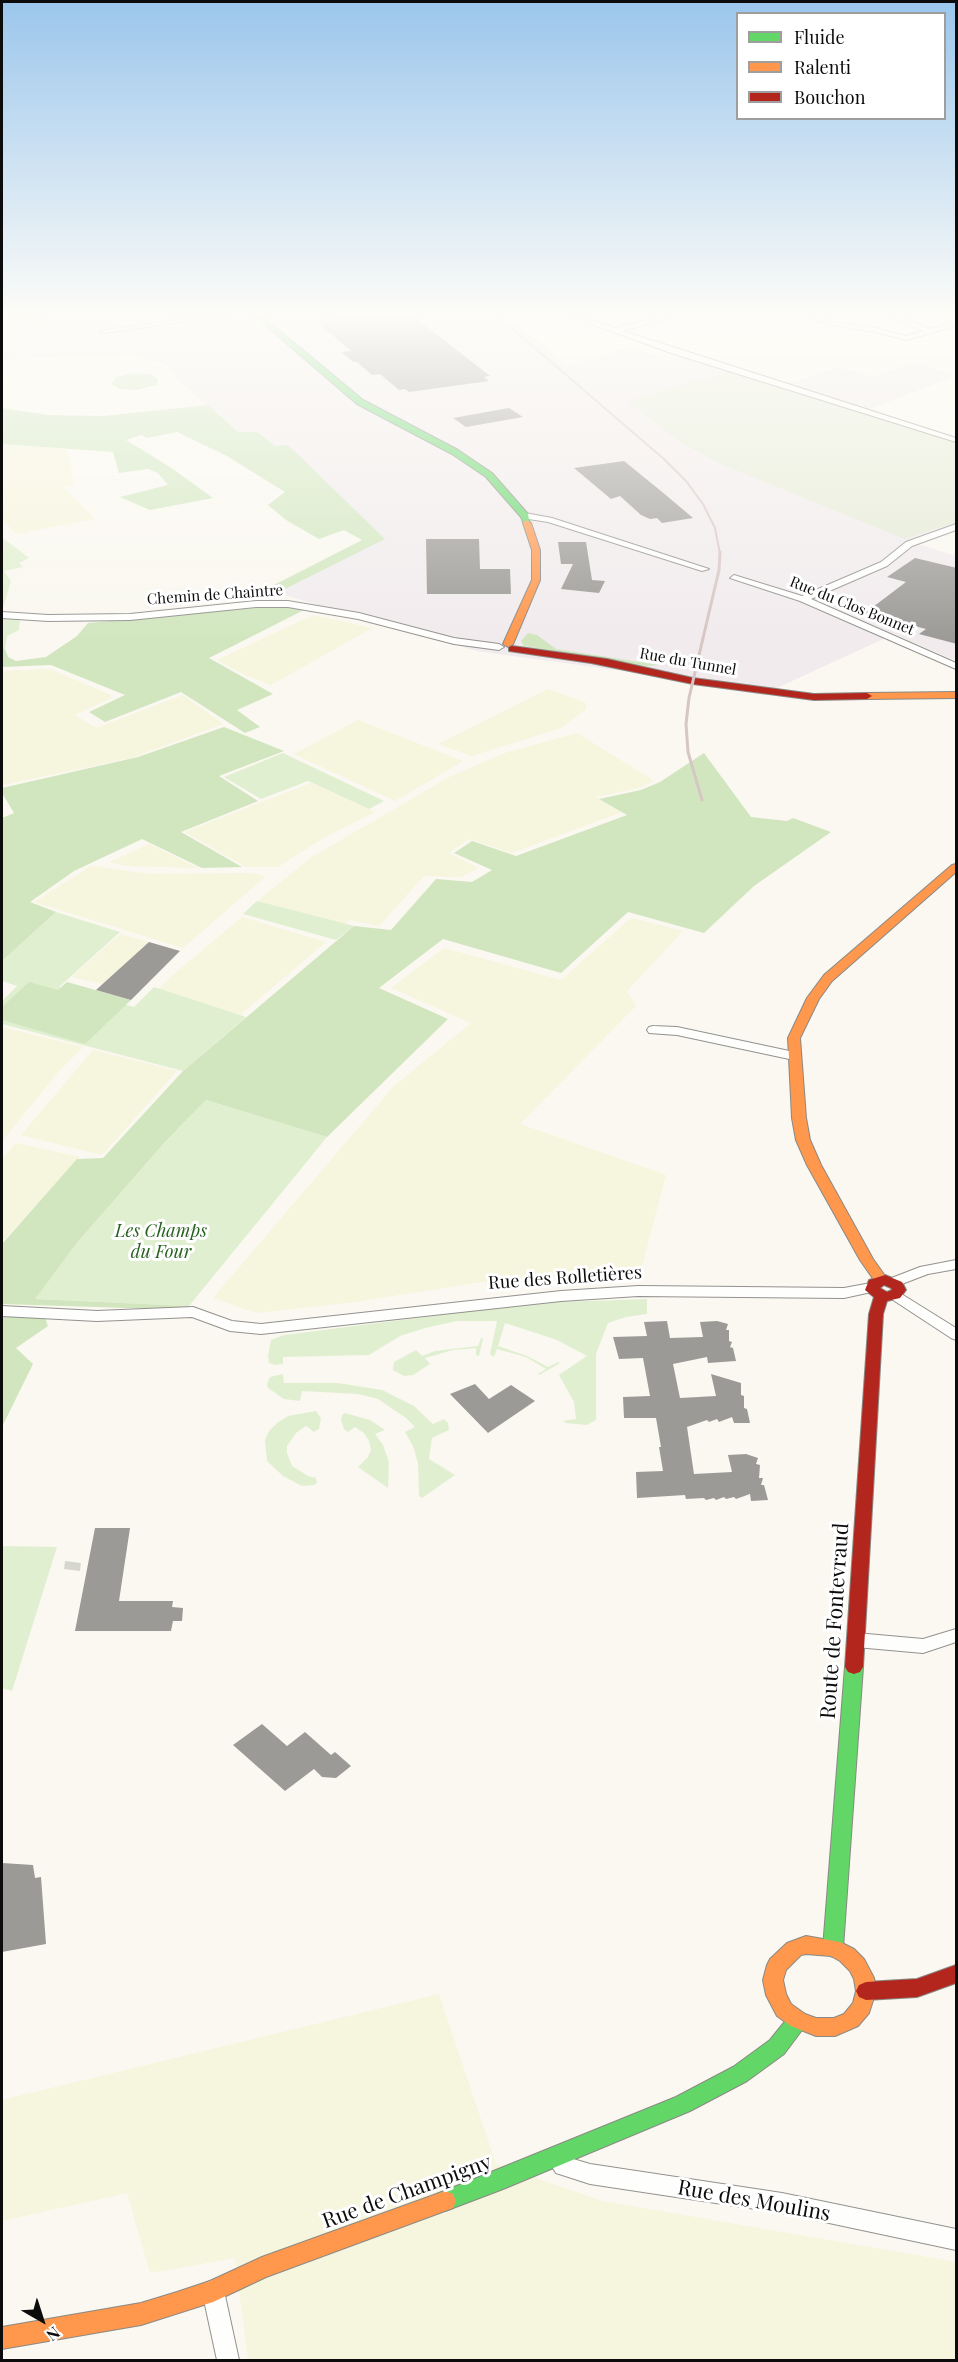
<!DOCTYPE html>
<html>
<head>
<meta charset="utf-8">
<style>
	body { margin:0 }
	#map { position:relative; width:958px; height:2362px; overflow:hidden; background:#faf8f0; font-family:"Playfair Display",serif }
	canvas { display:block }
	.frame { position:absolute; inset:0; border:3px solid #0c0c0c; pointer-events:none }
	.legend { position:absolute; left:736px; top:12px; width:210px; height:108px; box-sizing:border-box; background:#fff; border:2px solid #9e9e9e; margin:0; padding:8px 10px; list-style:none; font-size:18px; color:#0c0c0c }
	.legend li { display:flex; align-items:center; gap:12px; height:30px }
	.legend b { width:30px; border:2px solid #9e9e9e }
	.north { position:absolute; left:12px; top:2290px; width:60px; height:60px; -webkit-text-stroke:4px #fff; paint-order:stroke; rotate:141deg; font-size:16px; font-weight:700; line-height:24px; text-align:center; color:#0c0c0c }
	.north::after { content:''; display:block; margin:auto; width:21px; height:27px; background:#0c0c0c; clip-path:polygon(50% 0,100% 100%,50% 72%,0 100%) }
</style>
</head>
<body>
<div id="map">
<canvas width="958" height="2362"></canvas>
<div class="frame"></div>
<ul class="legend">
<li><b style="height:8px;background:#63d668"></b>Fluide</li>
<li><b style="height:8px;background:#ff974d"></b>Ralenti</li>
<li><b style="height:8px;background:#b3261e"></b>Bouchon</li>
</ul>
<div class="north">N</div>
</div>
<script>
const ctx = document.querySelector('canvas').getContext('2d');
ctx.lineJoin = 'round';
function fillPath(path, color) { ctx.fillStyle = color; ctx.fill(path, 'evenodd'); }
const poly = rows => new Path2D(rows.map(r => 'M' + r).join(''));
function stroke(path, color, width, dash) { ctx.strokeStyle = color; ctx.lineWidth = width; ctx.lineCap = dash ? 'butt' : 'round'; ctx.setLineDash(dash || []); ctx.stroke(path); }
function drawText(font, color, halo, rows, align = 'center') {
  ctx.font = font + ' "Playfair Display",serif'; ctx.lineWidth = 6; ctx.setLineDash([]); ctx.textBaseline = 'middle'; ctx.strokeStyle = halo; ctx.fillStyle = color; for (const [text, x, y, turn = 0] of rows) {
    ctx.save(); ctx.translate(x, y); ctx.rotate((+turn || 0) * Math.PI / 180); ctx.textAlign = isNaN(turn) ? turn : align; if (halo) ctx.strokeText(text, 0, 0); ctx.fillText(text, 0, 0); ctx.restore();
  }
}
fillPath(poly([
	[73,312,502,312,568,366,632,347,667,360,684,356,780,386,839,367,874,376,916,362,956,376,870,409,956,438,956,530,918,544,956,556,956,661,894,634,762,695,659,676,477,651,277,593,384,539,257,432,238,432,178,380,164,362,150,361,138,354,2,360,2,325,21,320,41,325,61,319]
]), '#f1ebed');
fillPath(poly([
	[2,444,67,449,74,485,64,488,95,519,16,534,2,519],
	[313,615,372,628,271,685,245,675,217,660],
	[50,669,111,695,111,698,75,715,96,728,183,695,223,724,131,758,2,785,2,671],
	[548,689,586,703,586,709,561,728,472,756,438,744],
	[358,720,463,761,395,801,294,754],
	[577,733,654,781,639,788,596,797,622,812,512,853,469,839,449,853,478,868,461,877,424,876,379,926,350,920,343,926,257,901,312,857,451,776,505,753],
	[311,783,375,812,325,837,278,867,246,867,185,832],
	[149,844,198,868,126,866,110,862],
	[91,866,149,874,251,873,266,876,183,948,34,902],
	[242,917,326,942,180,1066,100,1046,173,975],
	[631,918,683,931,627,991,636,1006,520,1124,666,1175,641,1270,474,1283,355,1302,256,1313,213,1298,393,1087,471,1023,391,988,444,948,561,980],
	[120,934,149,942,103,984,72,977],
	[2,1027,83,1047,59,1071,3,1140,2,1139],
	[93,1050,177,1071,102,1155,21,1135],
	[16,1143,80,1157,2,1242,2,1159],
	[439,1994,496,2164,602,2201,956,2262,956,2360,248,2360,235,2258,150,2273,127,2193,2,2221,2,2100]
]), '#f6f5dd');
fillPath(poly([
	[2,537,29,558,19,563,23,567,4,571,11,581,2,612,20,620,19,630,7,636,5,649,2,649],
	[283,753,384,801,369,809,308,781,261,799,224,777],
	[257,901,354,926,336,940,243,914],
	[56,912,120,932,59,987,134,1007,154,987,246,1017,183,1071,2,1024,2,1001,17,986,2,981,2,961],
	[206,1100,327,1137,189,1306,34,1299,76,1244,165,1142],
	[647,1299,647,1314,626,1317,608,1323,596,1354,596,1420,587,1425,566,1423,563,1421,576,1419,574,1402,559,1375,587,1356,557,1340,505,1323,498,1346,527,1356,548,1367,558,1362,560,1363,539,1375,538,1374,546,1369,526,1357,497,1349,494,1357,490,1354,497,1321,457,1321,425,1328,400,1336,369,1355,283,1357,283,1364,275,1365,269,1363,268,1356,271,1340,284,1335,479,1310,558,1302],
	[481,1338,483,1338,479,1356,476,1355,476,1348,453,1350,425,1358,430,1364,413,1375,404,1376,393,1370,394,1362,416,1350,422,1356,435,1351,478,1346],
	[283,1374,284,1383,338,1383,382,1390,414,1406,433,1424,444,1419,448,1423,449,1430,432,1438,429,1459,455,1475,422,1498,419,1496,418,1463,413,1446,405,1432,415,1427,406,1418,378,1399,358,1394,302,1391,300,1401,284,1399,268,1388,267,1384,270,1377],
	[316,1411,321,1418,319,1429,314,1432,306,1426,296,1433,287,1446,287,1453,292,1466,308,1476,316,1478,317,1483,314,1485,302,1486,283,1476,267,1461,265,1440,269,1431,277,1423,288,1416],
	[345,1413,370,1420,385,1430,375,1434,383,1445,389,1462,388,1488,358,1467,368,1457,371,1450,369,1441,364,1433,355,1427,348,1432,344,1429,341,1420,342,1415],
	[2,1546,57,1547,12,1691,2,1688]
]), '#e1efd1');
fillPath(poly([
	[2,312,18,312,53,320,41,325,21,320,2,325],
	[133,373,151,374,158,379,157,385,136,390,120,389,111,384,116,377],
	[208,405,238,432,257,432,275,446,288,445,385,539,277,593,268,588,362,540,344,530,319,539,286,520,268,505,285,492,227,456,177,432,148,438,141,435,126,440,170,467,213,498,150,510,120,497,168,485,158,473,148,469,119,473,113,452,2,444,2,408,49,415,103,416],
	[273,606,306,609,209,658,273,694,237,710,260,727,245,733,181,692,105,722,89,712,125,695,51,665,2,667,2,649,5,649,8,657,16,661,46,657,77,636,88,623],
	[528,633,537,635,556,649,659,665,646,666,524,646,521,641],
	[224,727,284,751,219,776,258,801,181,832,242,867,202,868,142,839,74,871,30,902,56,912,2,961,2,818,14,813,2,793,2,788,138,757],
	[704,753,751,817,787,821,793,818,831,832,754,886,704,933,628,912,561,973,443,939,379,988,448,1019,327,1137,206,1100,165,1142,76,1244,35,1299,189,1306,189,1310,2,1304,2,1244,77,1159,103,1158,183,1071,354,926,391,930,436,879,472,882,492,870,454,853,472,841,516,856,627,815,599,799,641,790,660,782],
	[29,982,58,990,67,982,131,1000,85,1044,2,1020,2,1007],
	[2,1314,44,1315,48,1326,16,1348,33,1364,2,1427]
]), '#d1e6bf');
fillPath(poly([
	[730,371,956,443,956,522,905,539,723,465,680,442,627,401]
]), '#e4ead5');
fillPath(poly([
	[384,312,408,312,490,376,484,377,489,381,409,392,405,389,399,390,380,374,372,375,357,362,353,362,341,352,351,351,316,321],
	[509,408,523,417,466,427,453,418],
	[624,461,661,491,693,518,662,523,657,518,650,519,641,515,620,496,611,499,574,468],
	[426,539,479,539,480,569,510,569,511,594,427,594],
	[558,542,586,542,592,580,605,581,599,593,561,589,573,564,561,564],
	[915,558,957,568,957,644,919,634,926,629,865,613,906,582,887,577],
	[149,942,180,951,131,1000,96,990],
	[667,1321,670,1338,703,1337,700,1322,717,1321,728,1324,726,1330,729,1330,729,1341,732,1342,730,1347,733,1348,736,1361,708,1363,707,1357,673,1364,680,1398,716,1396,711,1374,741,1383,741,1395,744,1396,744,1408,747,1409,750,1423,734,1423,732,1417,719,1422,717,1419,709,1422,707,1420,687,1427,694,1474,732,1472,728,1455,746,1454,758,1458,756,1464,760,1465,759,1478,763,1478,761,1485,764,1485,768,1500,751,1501,750,1494,736,1499,734,1497,726,1499,724,1497,716,1500,714,1498,706,1500,704,1498,686,1499,685,1495,637,1498,636,1472,663,1471,659,1447,661,1447,656,1418,624,1418,623,1397,650,1396,643,1358,619,1359,613,1337,647,1336,644,1322],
	[475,1384,489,1399,511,1385,535,1401,488,1433,450,1394],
	[95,1528,130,1528,119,1601,173,1601,172,1607,183,1608,182,1621,173,1621,171,1631,75,1631],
	[262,1724,287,1746,305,1732,331,1755,335,1752,351,1766,336,1778,322,1777,314,1769,285,1791,233,1745],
	[2,1863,33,1865,35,1878,41,1877,46,1944,2,1952]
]), '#9c9a96');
stroke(poly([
	[72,1570,73,1562]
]), '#d6d5ce', 16, [16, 8]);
const street = poly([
	[237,312,254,312,103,333,99,331,237,312],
	[558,312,567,312,616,328,682,312,692,312,623,331,956,438,956,442,671,353,558,312],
	[794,312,803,312,833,322,875,328,906,336,924,331,879,312,888,312,931,329,952,323,943,317,940,312,946,312,956,319,956,326,906,340,875,332,830,325,794,312],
	[525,513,552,518,709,569,702,571,548,522,522,518,521,516,525,513],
	[956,524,956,530,912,546,887,566,811,599,956,663,956,669,800,601,730,578,734,575,802,596,881,562,906,542,956,524],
	[256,601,288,601,359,613,454,638,499,644,504,647,499,650,454,644,358,619,288,607,256,607,130,620,48,621,2,618,2,612,48,615,130,614,256,601],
	[653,1026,677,1027,794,1052,800,1056,794,1060,677,1035,649,1033,647,1030,649,1027,653,1026],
	[956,1260,956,1269,928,1274,894,1287,887,1282,889,1279,920,1267,956,1260],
	[871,1283,878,1288,876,1291,844,1298,638,1296,561,1301,261,1334,230,1331,192,1317,97,1321,2,1316,2,1306,97,1311,193,1307,232,1321,261,1324,561,1291,638,1286,844,1288,871,1283],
	[895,1290,956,1328,956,1340,951,1338,890,1298,888,1295,895,1290],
	[956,1629,956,1642,923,1653,856,1647,850,1645,847,1640,850,1635,856,1633,923,1639,956,1629],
	[556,2147,563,2150,570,2158,590,2164,782,2193,956,2229,956,2250,782,2213,590,2184,556,2173,546,2157,549,2150,556,2147],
	[213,2280,221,2283,224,2291,239,2360,217,2360,202,2291,205,2283,213,2280]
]);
const fast = poly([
	[250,312,257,312,363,400,458,450,492,473,528,514,530,525,524,525,521,517,486,477,452,454,357,404,250,312],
	[854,1660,860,1662,863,1667,843,1948,840,1954,833,1957,826,1954,823,1948,845,1667,848,1662,854,1660],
	[798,2011,805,2014,808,2020,805,2026,784,2054,747,2081,690,2111,503,2189,445,2211,437,2208,434,2201,437,2194,676,2097,733,2067,770,2040,791,2014,798,2011]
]);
const slow = poly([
	[527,520,531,523,540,550,540,580,513,644,508,647,503,644,532,580,532,550,523,523,527,520],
	[956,692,956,698,867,699,862,696,867,693,956,692],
	[956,864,956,872,832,981,819,999,800,1038,806,1118,810,1140,821,1165,873,1259,888,1280,881,1285,876,1283,860,1260,807,1165,796,1140,792,1118,788,1038,807,998,824,975,952,865,956,864],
	[806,1936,840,1942,854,1949,864,1959,874,1978,876,1991,869,2013,858,2026,835,2036,816,2036,791,2026,777,2016,766,1995,763,1980,767,1965,770,1959,787,1943,806,1936],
	[806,1954,831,1956,840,1961,850,1971,854,1979,856,1991,853,2003,844,2014,834,2018,816,2018,805,2014,791,2004,786,1994,783,1980,786,1970,801,1955,806,1954],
	[445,2191,453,2194,456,2201,453,2208,266,2277,213,2302,141,2325,2,2349,2,2327,141,2303,177,2292,210,2281,262,2257,445,2191]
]);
const jam = poly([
	[512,646,607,659,693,678,814,694,867,693,872,696,867,699,814,700,693,684,591,663,509,651,509,647,512,646],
	[885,1275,902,1282,906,1290,900,1298,887,1301,883,1314,863,1667,860,1672,854,1674,848,1672,845,1667,869,1314,874,1297,865,1290,869,1280,885,1275],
	[884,1285,891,1288,892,1290,887,1292,880,1288,884,1285],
	[956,1965,956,1983,917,1997,866,2000,859,1997,856,1991,859,1985,866,1982,917,1979,956,1965]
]);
stroke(street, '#93928f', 2);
stroke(fast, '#8a8985', 2);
stroke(slow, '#8a8985', 2);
stroke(jam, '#8a8985', 2);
fillPath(street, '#fefefd');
fillPath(fast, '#63d668');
fillPath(slow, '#ff974d');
fillPath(jam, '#b3261e');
stroke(poly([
	[493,312,665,460,686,481,703,504,715,528,720,554]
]), '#d6c6c4', 2);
stroke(poly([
	[702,800,688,752,686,724,689,698,719,570,720,552]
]), '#d6c6c4', 3);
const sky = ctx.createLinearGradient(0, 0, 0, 642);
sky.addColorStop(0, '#9bc6ec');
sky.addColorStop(0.49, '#fdfcf8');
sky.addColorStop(1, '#fdfcf800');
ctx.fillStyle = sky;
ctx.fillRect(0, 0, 958, 642);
drawText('15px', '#0c0c0c', '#fff', [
	["Chemin de Chaintre",215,595,-4],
	["Rue du Clos Bonnet",852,606,22],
	["Rue du Tunnel",688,662,10]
]);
drawText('italic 18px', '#28611f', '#fff', [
	["Les Champs",161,1231],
	["du Four",161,1252]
]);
drawText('18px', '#0c0c0c', '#fff', [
	["Rue des Rolletières",565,1278,-4]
]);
drawText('21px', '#0c0c0c', '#fff', [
	["Route de Fontevraud",835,1621,-86],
	["Rue de Champigny",407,2192,-20],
	["Rue des Moulins",754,2201,10]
]);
</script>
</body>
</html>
